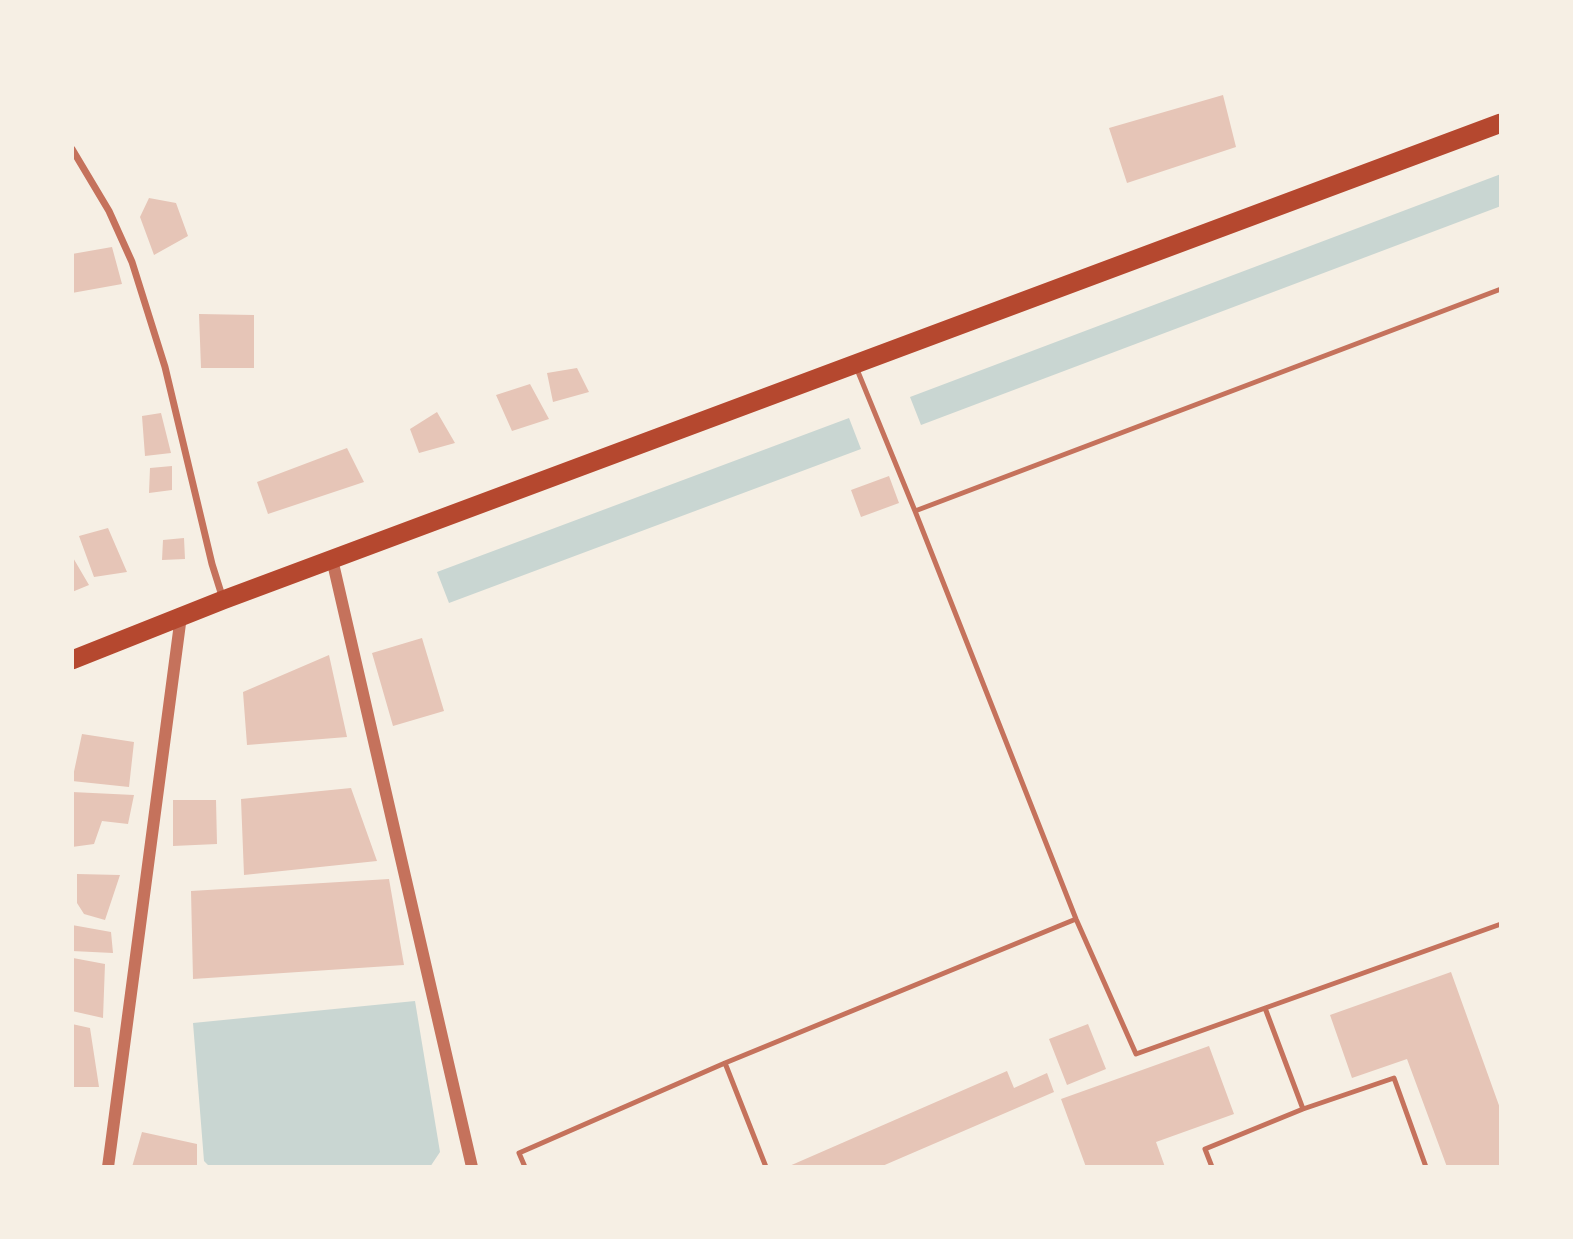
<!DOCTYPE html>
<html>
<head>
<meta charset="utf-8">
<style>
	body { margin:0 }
	#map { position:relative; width:1573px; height:1239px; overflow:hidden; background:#f6efe4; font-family:Lato,sans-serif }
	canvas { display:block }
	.frame { position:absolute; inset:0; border:74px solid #f6efe4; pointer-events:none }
</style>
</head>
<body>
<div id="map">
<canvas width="1573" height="1239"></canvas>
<div class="frame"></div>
</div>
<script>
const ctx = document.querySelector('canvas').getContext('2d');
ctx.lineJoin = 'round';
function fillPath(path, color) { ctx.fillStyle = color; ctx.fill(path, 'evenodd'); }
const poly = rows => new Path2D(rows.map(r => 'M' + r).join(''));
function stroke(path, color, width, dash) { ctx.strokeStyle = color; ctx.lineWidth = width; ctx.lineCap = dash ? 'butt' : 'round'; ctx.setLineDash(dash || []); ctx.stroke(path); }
fillPath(poly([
	[1501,174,1501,206,921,425,910,397],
	[849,418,861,449,449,603,437,572],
	[415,1001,440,1152,430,1167,210,1167,204,1161,193,1023]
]), '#c9d6d2');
fillPath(poly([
	[1223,95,1236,147,1127,183,1109,128],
	[149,198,176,203,188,236,154,255,140,217],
	[112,247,122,284,72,293,72,254],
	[199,314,254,315,254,368,201,368],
	[577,368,589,392,553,402,547,373],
	[530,384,549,419,512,431,496,395],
	[437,412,455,443,419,453,410,429],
	[161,413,171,453,145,456,142,416],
	[347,448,364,482,268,514,257,482],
	[172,466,172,490,149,493,150,468],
	[889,476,899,503,861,517,851,490],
	[108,528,127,572,94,577,79,536],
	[184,538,185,559,162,560,163,540],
	[72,556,89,585,72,592],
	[422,638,444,711,393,726,372,653],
	[329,655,347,737,247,745,243,692],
	[82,734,134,742,129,787,72,781],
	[351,788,377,861,244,875,241,799],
	[72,792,134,795,128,824,102,821,94,844,72,847],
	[173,800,216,800,217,844,173,846],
	[77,874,120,875,105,920,84,914,77,903],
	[389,879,404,965,193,979,191,891],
	[72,925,111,932,113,953,72,951],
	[73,958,105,964,103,1018,72,1011],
	[1451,972,1501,1111,1501,1167,1447,1167,1407,1059,1352,1078,1330,1015],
	[72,1024,90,1028,99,1087,72,1087],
	[1088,1024,1106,1069,1067,1085,1049,1039],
	[1209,1046,1234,1114,1156,1142,1165,1167,1086,1167,1061,1099],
	[1007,1071,1014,1088,1047,1073,1054,1092,880,1167,787,1167],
	[142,1132,197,1144,197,1167,132,1167]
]), '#e6c5b7');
stroke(poly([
	[856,367,915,511,1076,919,1136,1054,1501,924],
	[915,511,1501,289],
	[1265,1008,1303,1109],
	[725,1063,766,1167],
	[525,1167,519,1153,725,1063,1076,919],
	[1212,1167,1205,1149,1303,1109,1394,1078,1426,1167]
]), '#c5725c', 5);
stroke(poly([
	[72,149,109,211,132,262,165,367,212,564,223,599]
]), '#c5725c', 7);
stroke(poly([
	[332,559,472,1167],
	[108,1167,181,616]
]), '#c5725c', 12);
stroke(poly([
	[72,660,223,600,1501,123]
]), '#b5482f', 19);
</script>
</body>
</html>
